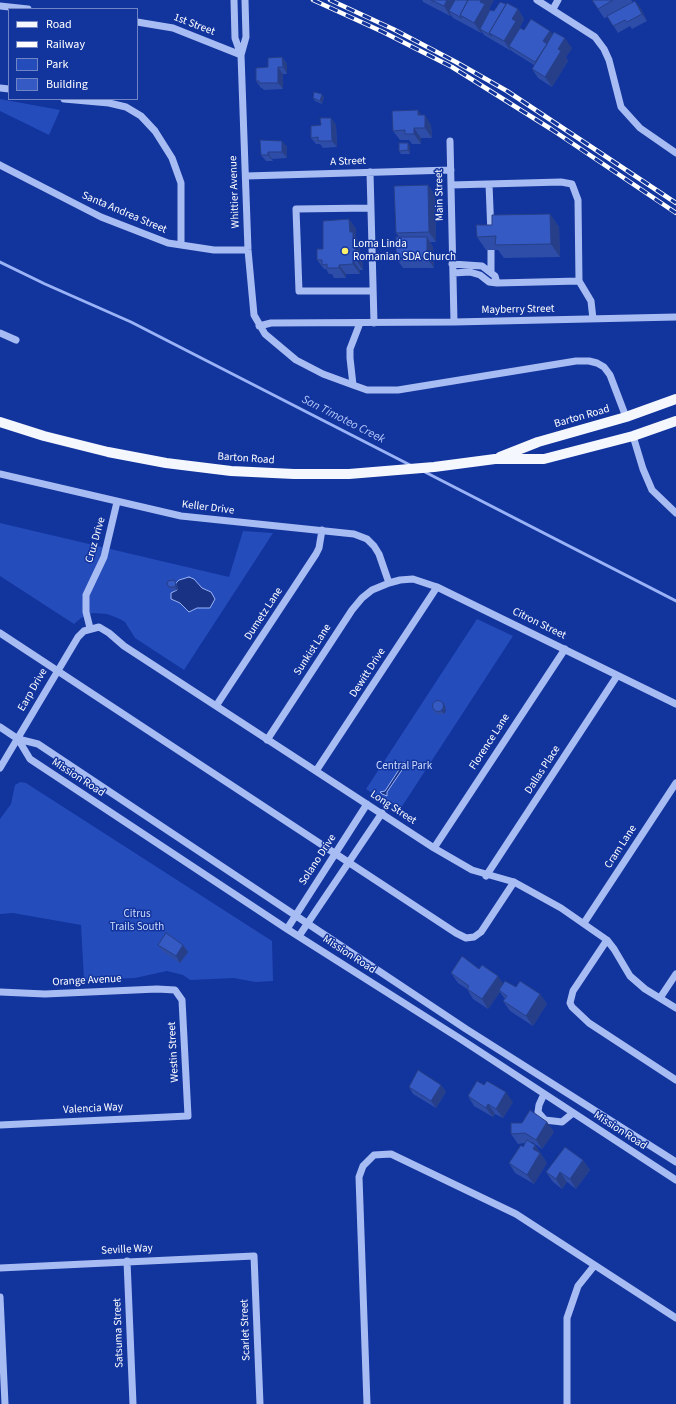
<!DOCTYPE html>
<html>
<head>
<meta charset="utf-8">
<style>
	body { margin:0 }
	#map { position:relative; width:676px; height:1404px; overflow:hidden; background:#12349d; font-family:"Source Sans 3",sans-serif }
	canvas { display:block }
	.legend { position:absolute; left:8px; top:8px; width:130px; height:92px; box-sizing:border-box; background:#12349d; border:1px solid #7185c4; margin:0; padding:5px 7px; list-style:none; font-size:12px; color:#fff }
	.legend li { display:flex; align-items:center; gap:8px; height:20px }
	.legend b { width:20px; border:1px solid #7185c4 }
</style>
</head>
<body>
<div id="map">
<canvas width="676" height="1404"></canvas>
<ul class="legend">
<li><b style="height:5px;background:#f5f7ff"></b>Road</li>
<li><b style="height:5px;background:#fff"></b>Railway</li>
<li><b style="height:11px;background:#254cbb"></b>Park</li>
<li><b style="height:11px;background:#365ac3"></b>Building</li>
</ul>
</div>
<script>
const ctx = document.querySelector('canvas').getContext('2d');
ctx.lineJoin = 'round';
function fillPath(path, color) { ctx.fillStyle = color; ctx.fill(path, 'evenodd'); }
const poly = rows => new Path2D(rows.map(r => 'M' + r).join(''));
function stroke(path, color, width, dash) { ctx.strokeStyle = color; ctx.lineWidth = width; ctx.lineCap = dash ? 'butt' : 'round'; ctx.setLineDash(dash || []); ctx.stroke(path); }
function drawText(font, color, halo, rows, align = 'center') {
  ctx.font = font + ' "Source Sans 3",sans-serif'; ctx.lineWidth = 3; ctx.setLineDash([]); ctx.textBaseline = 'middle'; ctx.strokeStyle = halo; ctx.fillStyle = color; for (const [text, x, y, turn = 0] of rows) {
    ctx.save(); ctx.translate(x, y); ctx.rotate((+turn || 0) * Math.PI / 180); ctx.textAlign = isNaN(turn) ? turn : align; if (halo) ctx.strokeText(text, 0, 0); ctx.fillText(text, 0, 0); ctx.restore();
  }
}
fillPath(poly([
	[0,99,60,110,49,135,0,111],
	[0,523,229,577,243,531,273,533,184,670,135,638,125,622,120,619,107,614,93,613,81,618,74,624,0,576],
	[477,619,513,636,399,811,366,789],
	[20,782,26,783,272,941,273,981,255,982,234,978,190,980,183,975,167,971,135,978,84,980,81,925,13,913,0,914,0,819,11,804,15,785]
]), '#254cbb');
const water = poly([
	[189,577,194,579,202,588,211,592,215,599,210,608,197,608,189,612,180,603,171,599,171,593,177,590,176,583,179,580,189,577],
	[404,762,407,764,406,767,404,767,387,792,387,796,382,794,380,792,385,791,404,762]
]);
fillPath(water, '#193283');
stroke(water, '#9ab3f7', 1);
stroke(poly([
	[0,262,45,284,131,322,412,466],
	[423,471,676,601]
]), '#9ab3f7', 3);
stroke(poly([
	[234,0,235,38,241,55,248,250,254,315,265,334,296,360,323,374,353,385],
	[537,0,595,37,604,49,609,60,621,107,640,128,676,153],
	[0,6,28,9],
	[553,9,558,0],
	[137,22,173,28,241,55],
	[241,55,246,37,245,0],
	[0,88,9,89],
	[64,99,109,103,126,107,141,116,155,131,172,158,181,183,181,245],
	[450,141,454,322],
	[0,165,101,217,168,243,214,250,248,250],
	[370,172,374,323],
	[246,176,451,170],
	[489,184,491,234],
	[451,185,561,182,572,184,578,200,579,281,591,301,593,319],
	[371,208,296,209,299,291,373,291],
	[452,264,482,266,495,276,497,283],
	[491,271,491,250],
	[453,273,470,272,480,275,489,282,497,283,579,281],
	[360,323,350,349,350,358,353,385,367,390,398,390,576,361,589,361,597,363,604,367,610,375,626,417],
	[259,326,271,323,454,322,676,317],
	[0,333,16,340],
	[633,436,643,469,652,490,676,513],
	[0,474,181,516,354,534,367,539,374,546,379,554,389,583],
	[90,628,86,612,86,595,104,557,117,502],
	[0,633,456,933,466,938,474,937,481,932,514,882],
	[216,706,316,554,319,548,322,530],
	[0,727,18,739,38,744,466,1029,676,1162],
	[18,739,30,759,287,929,459,1038,676,1180],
	[267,740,352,610,362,598,372,590,389,583,400,580,413,579,437,587,676,704],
	[0,768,78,637,84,631,99,627,109,633,124,646,434,848,472,870,514,882,561,908,607,940,614,949,630,976,645,989,676,1008],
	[316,771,437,587],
	[434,848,565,649],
	[486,876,617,676],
	[584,923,676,783],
	[287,929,367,804],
	[299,936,382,813],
	[607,940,573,991,570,1003,572,1007,589,1023,676,1080],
	[0,992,45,994,157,989,175,990,182,1000,188,1116,0,1125],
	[660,998,676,974],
	[544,1094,539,1105,538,1112,545,1120,562,1122,573,1113],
	[127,1261,133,1404],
	[0,1268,254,1256,260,1404],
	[0,1297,5,1404],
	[367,1404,359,1177,363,1166,374,1155,391,1154,516,1214,676,1318],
	[567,1404,567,1318,578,1286,594,1266]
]), '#a8bcf4', 7);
stroke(poly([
	[0,422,44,436,108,452,166,463,231,471,294,474,349,474,434,467,495,459,544,459,633,436,676,421],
	[500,457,538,442,626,417,676,399]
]), '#f5f7ff', 10);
const rail = poly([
	[313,0,383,32,452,67,551,129,676,213],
	[330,0,393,29,456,62,507,91,676,203]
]);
stroke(rail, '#fff', 4.5);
stroke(rail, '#12349d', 3, [9]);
fillPath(poly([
	[422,0,494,0,489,9,490,11,494,11,506,4,518,9,524,19,520,27,520,28,524,30,552,34,572,48,566,57,568,61,552,87,538,78,532,69,534,65,513,52,511,50,511,51,484,35,482,32,481,33,453,18,451,15,450,16,423,2],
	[592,0,631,0,633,2,640,7,647,21,632,29,630,26,618,33,608,17,604,18],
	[282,57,287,64,287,74,283,74,283,89,264,90,262,88,261,88,256,81,268,67],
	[324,97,322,104,315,101,313,98],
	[418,110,421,115,431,125,432,138,421,138,421,144,412,144,409,140,400,140,393,131],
	[331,118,336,125,337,147,323,148,320,144,316,144,311,138,321,125],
	[282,141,287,147,287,158,272,159,273,161,266,161,261,155],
	[410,146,410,154,401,154,399,151],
	[428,185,435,195,436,242,430,242,433,247,434,268,403,268,396,258,399,237,396,233],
	[550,214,559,227,560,257,504,258,498,250,486,250,477,237,492,225],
	[349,219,356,229,356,237,359,242,360,255,362,258,363,270,360,270,360,274,346,274,346,278,334,278,332,274,329,274,326,269,324,269,317,260,323,249],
	[174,580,178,587,177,590,172,591,167,584],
	[445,706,446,711,444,714,439,715,435,713,433,709],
	[158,945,183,945,188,952,180,963,163,952],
	[479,969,503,984,540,994,547,1004,533,1026,510,1011,503,1001,505,999,500,992,488,1009,473,999,467,989,458,983,451,973],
	[441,1085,446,1092,436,1108,413,1094,409,1087],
	[468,1096,513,1102,503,1118,495,1114,493,1117,474,1106],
	[547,1122,554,1132,542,1149,532,1142,531,1143,535,1145,547,1163,534,1184,515,1173,509,1163,523,1147,525,1143,518,1144,511,1134],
	[583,1160,590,1170,576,1189,567,1182,562,1189,553,1182,546,1172]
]), '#2e4da8');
fillPath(poly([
	[447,0,459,0,449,11,451,15,450,16,444,6],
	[481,0,494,0,489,9,492,13,480,29,482,32,481,33,474,23],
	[635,1,640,7,647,21,642,14],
	[518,9,524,19,520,27,522,31,509,46,511,50,511,51,504,41,512,19],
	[550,31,555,37,549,46,543,41],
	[565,38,572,48,566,57,568,61,552,87,545,77,558,49],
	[282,57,287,64,287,74,283,67],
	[278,67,283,74,283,89,278,83],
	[322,94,324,97,322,104,320,101],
	[418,110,425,120,425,115,431,125,432,138,425,128,418,115],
	[331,118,336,125,337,147,332,141],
	[414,128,421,138,421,144,414,134],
	[282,141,287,147,287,158,282,152],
	[408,143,410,146,410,154,408,150],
	[268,152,272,159,273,161,268,155],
	[428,185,435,195,436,242,429,232],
	[550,214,559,227,560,257,551,244],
	[349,219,356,229,356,237,359,242,360,255,362,258,363,270,356,260,350,232],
	[427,237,433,247,434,268,427,258],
	[353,260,360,270,360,274,353,264],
	[339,265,346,274,346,278,339,268],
	[176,583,178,587,177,590,175,587],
	[443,702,445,706,446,711,444,714,441,711],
	[183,945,188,952,180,963,176,956],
	[498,976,505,986,499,990,500,992,488,1009,482,999],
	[540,994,547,1004,533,1026,526,1016],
	[441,1085,446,1092,436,1108,431,1101],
	[506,1092,513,1102,503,1118,496,1109],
	[488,1104,495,1114,493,1117,486,1108],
	[547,1122,554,1132,542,1149,536,1140],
	[535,1145,547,1163,534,1184,527,1175,533,1149],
	[583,1160,590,1170,576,1189,570,1179],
	[560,1172,567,1182,562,1189,556,1179]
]), '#263f88');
const building = poly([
	[431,0,447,0,444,6,431,0],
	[455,0,468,0,460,15,462,18,449,11,455,0],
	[468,0,481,0,480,2,485,4,474,23,460,15,468,0],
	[592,0,613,0,598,9,592,0],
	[635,1,642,14,627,22,625,20,613,26,607,16,635,1],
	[500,2,506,4,489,33,492,36,480,29,490,10,494,11,500,2],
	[507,3,518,9,512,19,516,21,504,41,489,33,507,3],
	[531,19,550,31,543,41,547,44,535,62,509,46,520,28,524,30,531,19],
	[554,32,565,38,558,49,561,51,545,77,532,69,554,32],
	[282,57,283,67,278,67,278,83,259,83,259,81,256,81,256,68,268,67,268,58,282,57],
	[314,92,322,94,320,101,313,98,314,92],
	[418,110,418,115,425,115,425,128,414,128,414,134,405,134,405,130,393,131,392,111,418,110],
	[320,118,331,118,332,141,318,141,318,137,311,138,311,126,321,125,320,118],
	[260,140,282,141,282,152,268,152,268,155,261,155,260,140],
	[399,143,408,143,408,150,399,151,399,143],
	[428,185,429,232,396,233,394,186,428,185],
	[550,214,551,244,495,245,496,236,477,237,476,225,492,225,492,215,550,214],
	[349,219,350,232,353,232,353,248,355,248,356,260,353,260,353,264,339,265,339,268,327,268,327,264,322,265,322,260,317,260,317,249,323,249,323,221,349,219],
	[396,237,427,237,427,258,396,258,396,237],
	[174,580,176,583,175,587,169,587,167,584,168,581,174,580],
	'432.5 706a5.5 5.5 0 1 1 11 0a5.5 5.5 0 1 1-11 0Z',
	[166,933,183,945,176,956,158,945,166,933],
	[462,956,479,969,482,965,498,976,482,999,467,989,469,986,451,973,462,956],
	[505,981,516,987,520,981,540,994,526,1016,503,1001,507,996,499,990,505,981],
	[418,1070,441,1085,431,1101,409,1087,418,1070],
	[477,1081,484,1085,487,1081,506,1092,496,1109,488,1104,486,1108,468,1096,477,1081],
	[530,1110,547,1122,536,1140,525,1133,511,1134,511,1123,522,1123,530,1110],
	[527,1140,535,1145,533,1149,540,1153,527,1175,509,1163,521,1145,523,1147,527,1140],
	[565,1147,583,1160,570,1179,560,1172,556,1179,546,1172,565,1147]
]);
fillPath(building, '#365ac3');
stroke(building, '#263f88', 1);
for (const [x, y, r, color] of [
	[345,251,4,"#fff06b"]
]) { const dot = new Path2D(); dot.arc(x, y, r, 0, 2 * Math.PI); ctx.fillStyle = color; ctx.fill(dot); stroke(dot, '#12349d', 1.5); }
drawText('11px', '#fff', '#12349d', [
	["1st Street",194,25,21],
	["A Street",348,162,-2],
	["Whittier Avenue",235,192,-92],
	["Main Street",440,195,-91],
	["Santa Andrea Street",124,213,23],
	["Mayberry Street",518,310,-1],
	["Barton Road",582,417,-16],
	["Barton Road",246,459,4],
	["Keller Drive",208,508,7],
	["Cruz Drive",96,540,-74],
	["Dumetz Lane",264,614,-57],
	["Citron Street",539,624,26],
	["Sunkist Lane",313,650,-57],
	["Dewitt Drive",368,673,-57],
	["Earp Drive",33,690,-60],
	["Florence Lane",490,742,-57],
	["Dallas Place",543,770,-57],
	["Mission Road",78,778,33],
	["Long Street",393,808,33],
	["Cram Lane",621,847,-57],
	["Solano Drive",318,860,-57],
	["Mission Road",349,955,33],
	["Orange Avenue",87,981,-3],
	["Westin Street",174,1052,-93],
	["Valencia Way",93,1109,-3],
	["Mission Road",620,1131,33],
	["Seville Way",127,1250,-3],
	["Scarlet Street",246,1330,-92],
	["Satsuma Street",119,1333,-92]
]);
drawText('11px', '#fff', '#12349d', [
	["Loma Linda",353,245],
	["Romanian SDA Church",353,258]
], 'left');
drawText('11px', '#d0dcfe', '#12349d', [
	["Central Park",404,767],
	["Citrus",137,915],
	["Trails South",137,928]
]);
drawText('italic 12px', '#b5c7fa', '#12349d', [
	["San Timoteo Creek",343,420,27]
]);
</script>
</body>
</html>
